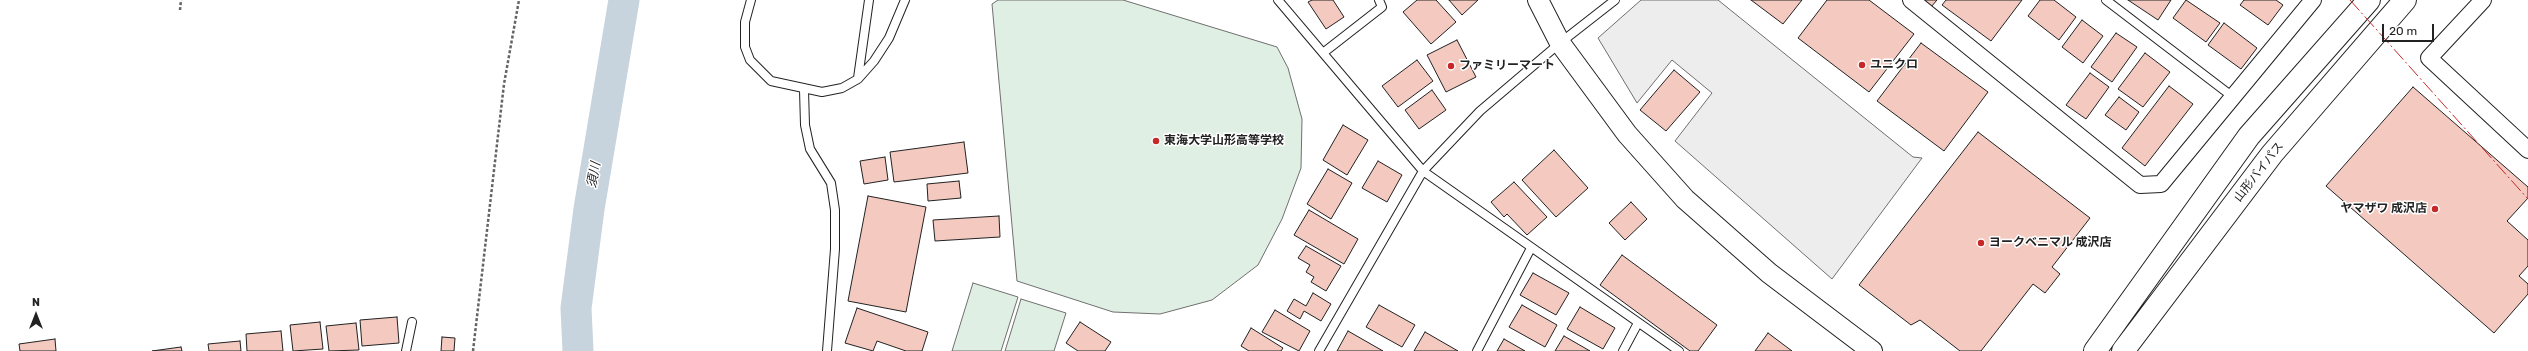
<!DOCTYPE html>
<html>
<head>
<meta charset="utf-8">
<style>
	body { margin:0 }
	#map { position:relative; width:2528px; height:351px; overflow:hidden; background:#fff; font-family:Rubik,sans-serif }
	canvas { display:block }
	.north { position:absolute; left:16px; top:295px; width:40px; height:40px; -webkit-text-stroke:3px #fff; paint-order:stroke; rotate:0deg; font-size:11px; font-weight:700; line-height:16px; text-align:center; color:#222 }
	.north::after { content:''; display:block; margin:auto; width:14px; height:18px; background:#222; clip-path:polygon(50% 0,100% 100%,50% 72%,0 100%) }
	.scale { position:absolute; left:2382px; top:24px; width:52px; height:18px; box-sizing:border-box; border:2px solid #222; border-top:0; padding-left:5px; font-size:12px; line-height:14px; white-space:nowrap; color:#222; -webkit-text-stroke:3px #fff; paint-order:stroke }
</style>
</head>
<body>
<div id="map">
<canvas width="2528" height="351"></canvas>
<div class="north">N</div>
<div class="scale">20 m</div>
</div>
<script>
const ctx = document.querySelector('canvas').getContext('2d');
ctx.lineJoin = 'round';
function fillPath(path, color) { ctx.fillStyle = color; ctx.fill(path, 'evenodd'); }
const poly = rows => new Path2D(rows.map(r => 'M' + r).join(''));
function stroke(path, color, width, dash) { ctx.strokeStyle = color; ctx.lineWidth = width; ctx.lineCap = dash ? 'butt' : 'round'; ctx.setLineDash(dash || []); ctx.stroke(path); }
function drawText(font, color, halo, rows, align = 'center') {
  ctx.font = font + ' Rubik,"Noto Sans JP",sans-serif'; ctx.lineWidth = 3; ctx.setLineDash([]); ctx.textBaseline = 'middle'; ctx.strokeStyle = halo; ctx.fillStyle = color; for (const [text, x, y, turn = 0] of rows) {
    ctx.save(); ctx.translate(x, y); ctx.rotate((+turn || 0) * Math.PI / 180); ctx.textAlign = isNaN(turn) ? turn : align; if (halo) ctx.strokeText(text, 0, 0); ctx.fillText(text, 0, 0); ctx.restore();
  }
}
const green = poly([
	[998,0,1123,0,1277,47,1288,68,1302,119,1301,168,1282,219,1258,265,1212,300,1160,314,1113,312,1017,281,992,4,998,0],
	[973,283,1018,297,1001,351,952,351,973,283],
	[1021,299,1066,313,1054,351,1005,351,1021,299]
]);
fillPath(green, '#e0efe3');
stroke(green, '#6f6f6f', 1);
const parking = poly([
	[1641,0,1718,0,1913,157,1922,158,1832,279,1675,141,1712,93,1672,60,1637,103,1598,38,1641,0]
]);
fillPath(parking, '#ededed');
stroke(parking, '#6f6f6f', 1);
stroke(poly([
	[578,351,576,308,589,209,624,0]
]), '#c7d3dd', 31);
const building = poly([
	[1312,0,1333,0,1344,17,1326,29,1308,2,1312,0],
	[1417,0,1436,0,1456,22,1431,44,1403,12,1417,0],
	[1449,0,1478,0,1462,15,1449,0],
	[1751,0,1802,0,1783,24,1751,0],
	[1827,0,1869,0,1914,34,1869,92,1798,38,1827,0],
	[1921,0,1937,0,1931,7,1921,0],
	[1946,0,2022,0,1991,41,1942,5,1946,0],
	[2040,0,2054,0,2076,17,2059,40,2028,16,2040,0],
	[2128,0,2171,0,2158,20,2128,0],
	[2186,0,2220,23,2206,42,2173,18,2186,0],
	[2244,0,2276,0,2283,5,2268,25,2240,5,2244,0],
	[2082,20,2103,36,2083,63,2062,47,2082,20],
	[2224,23,2257,48,2241,69,2208,45,2224,23],
	[2116,33,2137,47,2112,82,2091,67,2116,33],
	[1457,40,1476,77,1446,92,1427,55,1457,40],
	[1921,43,1988,92,1944,151,1877,101,1921,43],
	[2145,53,2170,72,2143,107,2118,89,2145,53],
	[1417,60,1433,81,1398,107,1382,86,1417,60],
	[1674,70,1700,92,1666,131,1640,110,1674,70],
	[2090,73,2109,87,2086,119,2066,105,2090,73],
	[2169,86,2193,104,2145,166,2122,148,2169,86],
	[2413,87,2528,187,2528,198,2507,221,2528,240,2528,266,2519,276,2528,284,2528,294,2494,333,2326,186,2413,87],
	[1432,90,1446,110,1419,129,1405,110,1432,90],
	[2119,97,2139,112,2126,130,2105,115,2119,97],
	[1343,125,1368,140,1347,175,1323,160,1343,125],
	[1978,132,2090,218,2052,267,2060,274,2045,293,2033,284,1981,351,1960,351,1920,320,1911,325,1859,285,1978,132],
	[964,142,968,173,894,182,890,152,964,142],
	[1554,150,1588,188,1556,217,1522,180,1554,150],
	[885,157,888,180,864,184,860,161,885,157],
	[1378,161,1402,175,1387,202,1362,188,1378,161],
	[1328,169,1352,183,1331,219,1307,204,1328,169],
	[959,181,961,198,928,201,927,184,959,181],
	[1514,182,1547,217,1527,235,1507,214,1504,217,1491,202,1514,182],
	[868,196,926,207,906,312,848,301,868,196],
	[1631,202,1647,219,1625,240,1609,223,1631,202],
	[1309,210,1358,239,1344,264,1294,235,1309,210],
	[999,216,1000,237,935,241,933,220,999,216],
	[1306,246,1341,266,1326,291,1311,282,1314,277,1306,272,1310,265,1298,258,1306,246],
	[1622,255,1717,325,1698,351,1690,351,1600,285,1622,255],
	[1533,273,1569,293,1556,315,1520,295,1533,273],
	[1313,293,1331,304,1321,321,1304,311,1300,319,1287,311,1294,299,1306,306,1313,293],
	[1379,305,1415,325,1402,347,1366,327,1379,305],
	[1522,305,1557,325,1545,347,1509,327,1522,305],
	[1580,307,1615,328,1603,349,1567,329,1580,307],
	[857,308,928,332,922,351,906,351,877,341,873,351,845,343,857,308],
	[1275,310,1310,331,1299,351,1262,332,1275,310],
	[397,317,399,343,362,346,360,320,397,317],
	[320,322,323,349,293,351,290,325,320,322],
	[1080,322,1111,342,1105,351,1078,351,1066,343,1080,322],
	[356,323,359,350,329,351,326,326,356,323],
	[1251,328,1283,348,1281,351,1249,351,1241,346,1251,328],
	[281,331,283,351,247,351,246,334,281,331],
	[1348,331,1383,351,1337,351,1348,331],
	[1425,332,1458,351,1414,351,1425,332],
	[1768,333,1792,351,1755,351,1768,333],
	[1564,336,1590,351,1555,351,1564,336],
	[442,337,455,338,454,351,441,351,442,337],
	[55,339,56,351,20,351,19,344,55,339],
	[1504,339,1525,351,1497,351,1504,339],
	[240,341,241,351,209,351,208,344,240,341],
	[181,347,182,351,152,351,181,347]
]);
fillPath(building, '#f3c9c0');
stroke(building, '#222', 1);
const service = poly([
	[751,0,745,22,745,47,750,60,771,81,822,92,842,88,858,79,874,61,889,38,905,0],
	[1278,0,1423,171,1679,351],
	[2106,0,2233,97],
	[1323,53,1382,7,1379,0],
	[858,78,869,0],
	[804,90,805,125,810,149,831,183,835,210,835,249,827,351],
	[406,351,412,322],
	[1319,351,1423,171,1480,111,1560,43,1615,0],
	[1477,351,1531,248],
	[1623,351,1638,323]
]);
const minor = poly([
	[1911,0,2140,185,2161,184,2313,0],
	[2483,0,2429,58,2528,150]
]);
const tertiary = poly([
	[1538,0,1560,43,1627,134,1685,199,1769,273,1872,351]
]);
const trunk = poly([
	[2095,351,2249,136,2369,0],
	[2123,351,2272,154,2405,0]
]);
stroke(service, '#222', 10);
stroke(minor, '#222', 18);
stroke(tertiary, '#222', 22);
stroke(trunk, '#222', 24);
stroke(poly([
	[180,10,181,0],
	[473,351,504,84,519,0]
]), '#646464', 2.5, [3, 2]);
stroke(service, '#fff', 8);
stroke(minor, '#fff', 16);
stroke(tertiary, '#fff', 20);
stroke(trunk, '#fff', 22);
stroke(poly([
	[2350,0,2528,199]
]), '#c62828', 1, [14, 3, 2, 3]);
for (const [x, y, r, color] of [
	[1862,65,4,"#c62828"],
	[1451,66,4,"#c62828"],
	[1156,141,4,"#c62828"],
	[2435,209,4,"#c62828"],
	[1981,243,4,"#c62828"]
]) { const dot = new Path2D(); dot.arc(x, y, r, 0, 2 * Math.PI); ctx.fillStyle = color; ctx.fill(dot); stroke(dot, '#fff', 1.5); }
drawText('bold 12px', '#222', '#fff', [
	["ユニクロ",1870,65],
	["ファミリーマート",1459,66],
	["東海大学山形高等学校",1164,141],
	["ヤマザワ 成沢店",2427,209,"right"],
	["ヨークベニマル 成沢店",1989,243]
], 'left');
drawText('12px', '#222', '#fff', [
	["山形バイパス",2259,172,-52]
]);
drawText('italic 13px', '#222', '#fff', [
	["須川",594,175,-80]
]);
</script>
</body>
</html>
